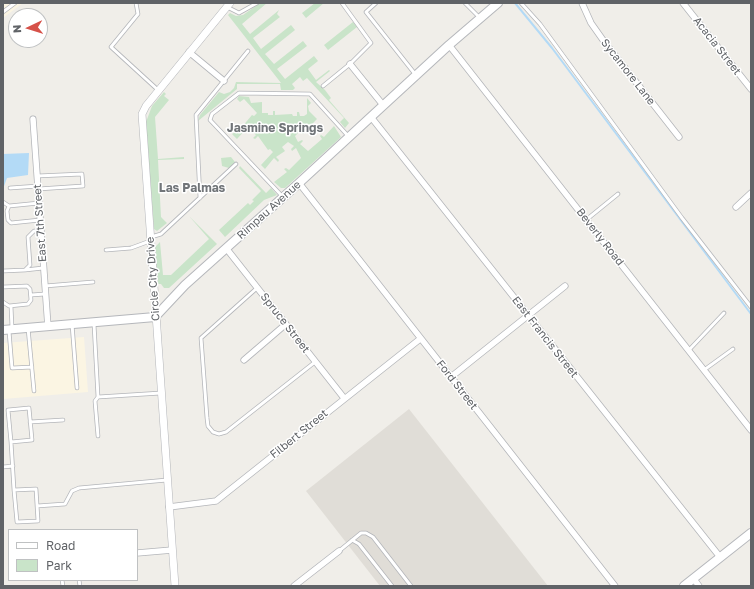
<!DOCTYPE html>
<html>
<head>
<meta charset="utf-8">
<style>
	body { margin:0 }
	#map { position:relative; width:754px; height:589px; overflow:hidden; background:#f0eee9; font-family:"Golos Text",sans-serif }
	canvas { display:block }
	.frame { position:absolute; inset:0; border:4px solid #606367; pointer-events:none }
	.legend { position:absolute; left:8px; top:529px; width:130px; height:52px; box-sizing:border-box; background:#fff; border:1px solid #bfc1c2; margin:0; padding:5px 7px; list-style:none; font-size:12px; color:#606367 }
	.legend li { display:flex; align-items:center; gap:8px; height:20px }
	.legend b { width:20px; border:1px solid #bfc1c2 }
	.north { position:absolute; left:8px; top:8px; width:40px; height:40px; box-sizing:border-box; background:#fff; border:1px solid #bfc1c2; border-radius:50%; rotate:266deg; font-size:11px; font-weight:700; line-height:16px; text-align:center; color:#606367 }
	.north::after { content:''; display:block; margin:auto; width:14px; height:18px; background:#d65149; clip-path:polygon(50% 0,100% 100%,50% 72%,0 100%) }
</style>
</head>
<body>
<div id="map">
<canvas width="754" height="589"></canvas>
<div class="frame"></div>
<ul class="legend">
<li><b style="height:5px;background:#fff"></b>Road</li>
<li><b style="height:11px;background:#c9e4c9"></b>Park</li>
</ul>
<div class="north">N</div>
</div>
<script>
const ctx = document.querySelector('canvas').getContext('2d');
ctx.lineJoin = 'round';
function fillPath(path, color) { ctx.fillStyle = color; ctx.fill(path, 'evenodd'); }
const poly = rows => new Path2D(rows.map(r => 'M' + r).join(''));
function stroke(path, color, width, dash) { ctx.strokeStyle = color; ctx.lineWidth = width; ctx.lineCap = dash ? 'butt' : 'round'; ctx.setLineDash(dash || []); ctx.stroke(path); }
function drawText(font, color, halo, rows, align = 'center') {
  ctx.font = font + ' "Golos Text",sans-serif'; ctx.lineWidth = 3; ctx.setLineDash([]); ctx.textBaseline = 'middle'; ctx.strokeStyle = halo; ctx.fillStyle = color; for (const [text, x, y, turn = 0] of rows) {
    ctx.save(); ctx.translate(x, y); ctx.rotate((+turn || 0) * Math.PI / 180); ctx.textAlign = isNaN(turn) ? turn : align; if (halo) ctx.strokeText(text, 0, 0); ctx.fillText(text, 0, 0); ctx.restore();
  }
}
fillPath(poly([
	[3,3,23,3,3,18],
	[84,337,88,392,3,399,3,343]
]), '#fbf5e3');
fillPath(poly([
	[409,409,548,586,380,586,306,491]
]), '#e0ddd7');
fillPath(poly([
	[260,3,267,3,242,24,250,34,279,10,277,14,280,17,253,38,261,49,291,25,295,30,265,54,274,64,303,41,307,46,277,69,285,79,314,56,318,61,308,69,316,80,329,70,330,71,316,82,325,90,331,98,329,100,349,123,345,128,340,122,344,118,307,78,303,81,300,77,292,84,295,88,293,90,281,90,280,84,237,84,237,89,198,121,200,115,219,92,224,94,230,92,234,88,236,82,281,83,228,15,230,13,236,16,243,15],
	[315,3,324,3,306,18,302,13],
	[353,22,357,27,328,50,324,45],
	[164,92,166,94,164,96,169,100,155,117,158,159,184,157,184,159,158,160,161,217,167,223,157,231,154,229,146,122,152,106],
	[239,96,249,97,251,103,262,102,262,113,268,113,268,115,273,115,273,111,275,111,275,115,292,114,293,116,297,116,297,112,299,112,300,116,304,116,307,114,307,98,311,103,308,106,309,111,317,119,312,124,314,127,313,129,310,126,303,134,300,131,295,136,298,142,302,140,303,141,300,144,308,151,322,139,320,136,321,135,324,137,334,126,341,137,285,188,281,188,274,182,287,172,284,169,286,168,289,170,301,158,296,148,292,151,291,149,294,146,288,142,282,147,285,151,276,157,279,160,278,162,274,158,265,169,261,165,273,152,270,149,268,150,258,136,255,139,253,138,256,135,247,128,237,139,232,134,239,130,237,127,238,125,241,128,252,115,254,116,257,113,244,99,240,102,237,99],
	[231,157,235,162,229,168,222,166,221,158],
	[240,166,266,193,271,188,277,195,264,200,225,237,219,230,248,203,250,205,254,201,252,200,261,191,239,168],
	[189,216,217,244,169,288,164,288,161,284,158,284,155,247,160,242,163,275,171,275,209,239]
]), '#c9e4c9');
fillPath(poly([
	[29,153,28,175,7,178,3,189,3,154]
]), '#b3daf6');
stroke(poly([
	[515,3,552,48,751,314]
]), '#b3daf6', 2);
const service = poly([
	[136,3,138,14,111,47,158,90],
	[376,3,366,12,415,74],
	[465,3,479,17],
	[521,3,540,24,682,218,751,307],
	[227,7,239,13,257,3],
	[3,12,15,3],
	[323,86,350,64,371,43,342,3],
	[37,176,82,174,83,186,38,189],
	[10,188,38,186],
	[283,197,210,120,212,114,239,93,310,94,349,137],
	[200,198,196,115,248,51],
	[3,202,9,206],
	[39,203,9,206,7,211,8,220,11,223,40,220],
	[586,220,618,194],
	[151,237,161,234,236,164],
	[106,250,131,248,150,241],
	[25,270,43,268],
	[3,271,25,270,30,265,28,237,34,231,41,231],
	[45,286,93,282],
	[3,287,27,286,30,289,31,300,28,304,9,306,3,302],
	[257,288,201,338,207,418,208,426,213,432,219,434,226,432,315,362],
	[31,295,45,294],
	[11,306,12,328],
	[72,324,77,388],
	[94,324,98,397,95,401,98,436],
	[28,328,34,391],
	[9,331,12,368,32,367],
	[689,350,724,313],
	[704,370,733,349],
	[98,397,161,393],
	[30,422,63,420],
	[11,442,32,440,29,408,8,410,11,442,14,490,17,522,38,521,36,489,14,490],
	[3,467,13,466],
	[37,506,65,504,72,491,79,488,167,480],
	[352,540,359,544,392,586],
	[339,551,361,533,366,533,373,537,411,586],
	[62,580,63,586],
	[79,580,80,586]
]);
const minor = poly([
	[582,3,591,23,603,40,679,137],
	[683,3,751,89],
	[449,45,751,430],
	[189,52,224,81],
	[350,64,383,105],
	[371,117,720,557],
	[33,119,48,327],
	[299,183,615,586],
	[736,207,751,193],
	[226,248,344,398],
	[244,360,286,324],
	[451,377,565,286],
	[169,507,216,501,420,339],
	[137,553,172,550],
	[693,578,699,586],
	[294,586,339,551]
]);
const tertiary = poly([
	[175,586,142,114,146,106,230,3]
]);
const secondary = poly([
	[3,330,155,317,185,285,299,183,449,45,498,3],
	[684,586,751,533]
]);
stroke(service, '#b3b5b9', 4.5);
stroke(minor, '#b3b5b9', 7);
stroke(tertiary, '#b3b5b9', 8);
stroke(secondary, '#b5b7bb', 10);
stroke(service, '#fff', 3);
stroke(minor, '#fff', 5.5);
stroke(tertiary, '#fff', 7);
stroke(secondary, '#fff', 8);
drawText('11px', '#606367', '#fff', [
	["Acacia Street",717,46,52],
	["Sycamore Lane",628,72,52],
	["Rimpau Avenue",269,210,-42],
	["East 7th Street",40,223,-94],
	["Beverly Road",600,237,52],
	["Circle City Drive",153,279,-94],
	["Spruce Street",285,323,52],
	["East Francis Street",545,337,52],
	["Ford Street",457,385,52],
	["Filbert Street",299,434,-39]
]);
drawText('bold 12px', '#717579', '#fff', [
	["Jasmine Springs",275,128],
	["Las Palmas",192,188]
]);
</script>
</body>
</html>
